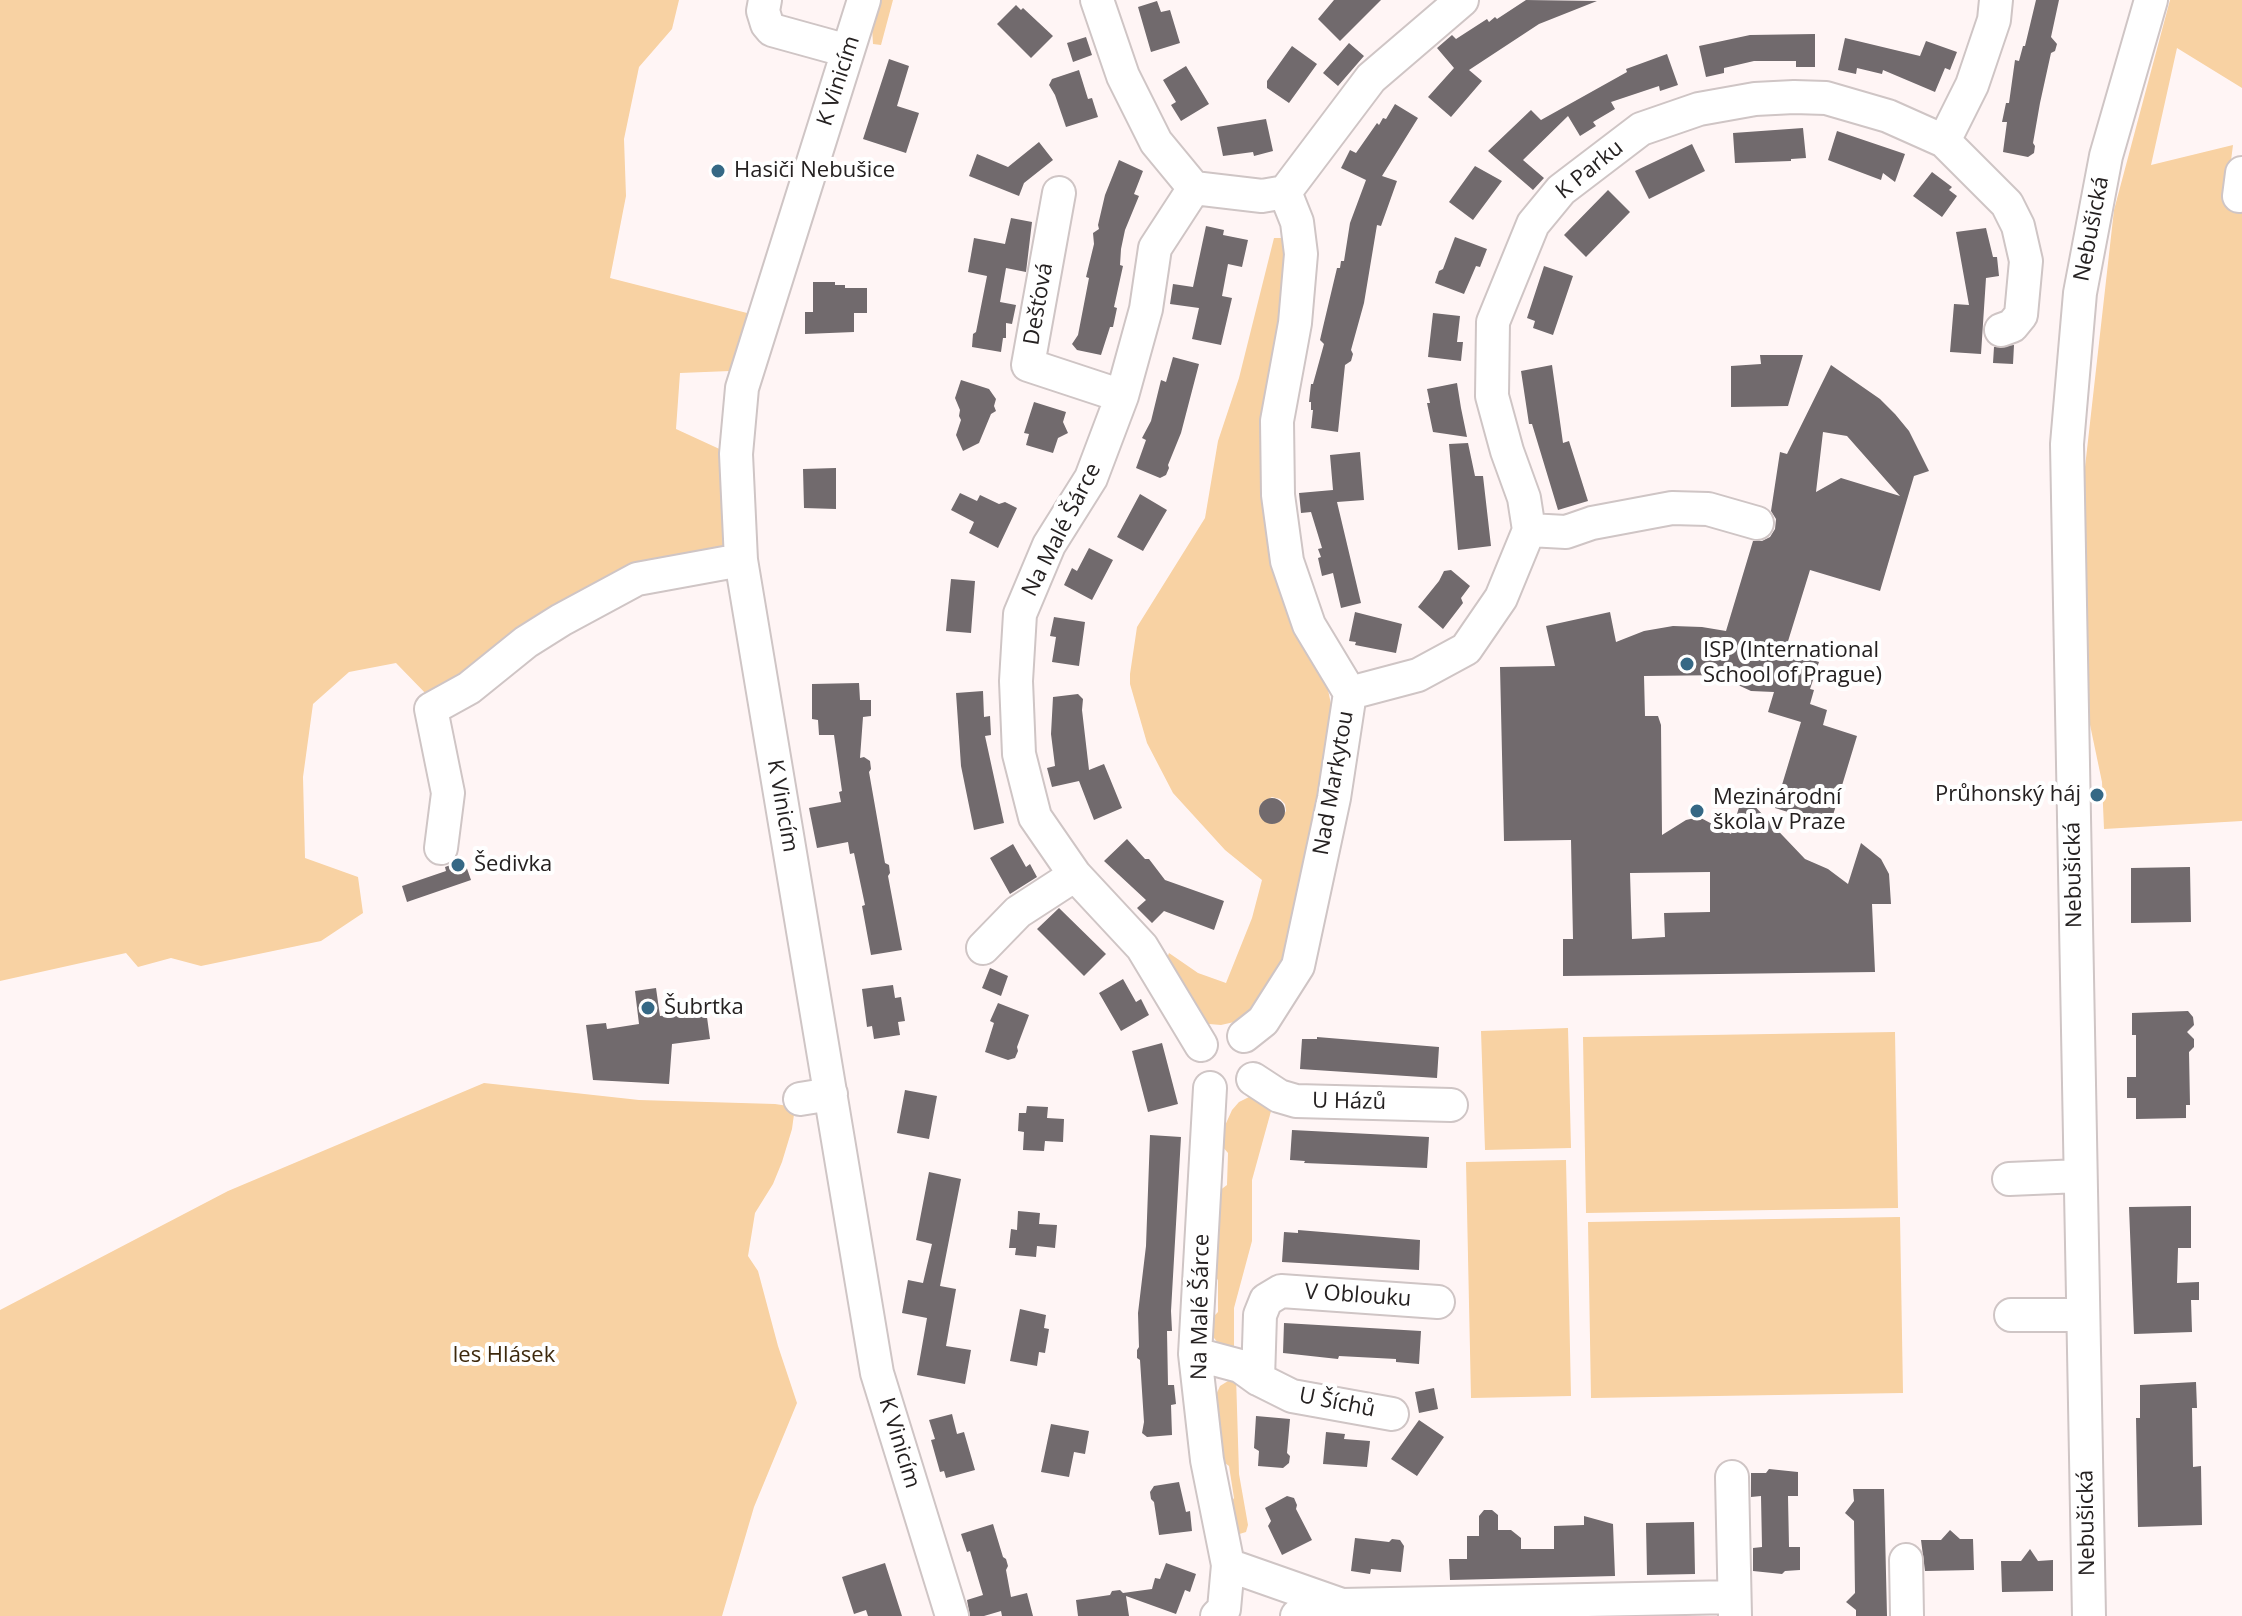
<!DOCTYPE html>
<html>
<head>
<meta charset="utf-8">
<style>
	body { margin:0 }
	canvas { display:block; background:#fff5f5 }
</style>
</head>
<body>
<canvas width="2242" height="1616"></canvas>
<script>
const ctx = document.querySelector('canvas').getContext('2d');
ctx.lineJoin = 'round';
function fillPath(path, color) { ctx.fillStyle = color; ctx.fill(path, 'evenodd'); }
const poly = rows => new Path2D(rows.map(r => 'M' + r).join(''));
function stroke(path, color, width, dash) { ctx.strokeStyle = color; ctx.lineWidth = width; ctx.lineCap = dash ? 'butt' : 'round'; ctx.setLineDash(dash || []); ctx.stroke(path); }
function drawText(font, color, halo, rows, align = 'center') {
  ctx.font = font + ' "Open Sans",sans-serif'; ctx.lineWidth = 8; ctx.setLineDash([]); ctx.textBaseline = 'middle'; ctx.strokeStyle = halo; ctx.fillStyle = color; for (const [text, x, y, turn = 0] of rows) {
    ctx.save(); ctx.translate(x, y); ctx.rotate((+turn || 0) * Math.PI / 180); ctx.textAlign = isNaN(turn) ? turn : align; if (halo) ctx.strokeText(text, 0, 0); ctx.fillText(text, 0, 0); ctx.restore();
  }
}
fillPath(poly([
	[0,0,679,0,672,29,639,67,624,139,626,196,610,278,751,314,730,371,680,373,676,429,726,452,733,555,639,570,430,698,396,663,349,672,313,704,303,777,305,858,358,877,363,913,321,941,201,966,171,958,138,967,126,953,0,981],
	[879,0,893,0,881,45,873,44,872,27],
	[2170,0,2242,0,2242,88,2177,48,2151,165,2233,145,2226,200,2242,199,2242,821,2104,829,2102,782,2089,720,2080,712,2084,476,2114,210],
	[1286,230,1285,305,1274,347,1267,390,1335,724,1284,973,1243,1020,1221,1025,1209,1024,1198,1018,1165,963,1169,953,1198,973,1226,983,1252,918,1262,880,1225,850,1173,793,1147,743,1130,684,1130,674,1137,627,1205,518,1218,441,1239,378,1274,238,1281,238],
	[1272,797,1280,799,1285,804,1286,811,1279,822,1272,824,1260,817,1259,810,1261,803],
	[1568,1028,1571,1148,1485,1150,1481,1031],
	[1895,1032,1898,1208,1586,1213,1583,1037],
	[484,1083,639,1100,775,1104,795,1107,792,1129,782,1162,773,1184,755,1213,748,1256,758,1271,778,1346,797,1403,754,1507,722,1616,0,1616,0,1310,228,1191],
	[1249,1097,1273,1104,1252,1180,1252,1241,1234,1308,1234,1353,1223,1349,1214,1338,1211,1319,1218,1312,1218,1280,1212,1273,1219,1191,1227,1185,1228,1153,1222,1146,1223,1130,1232,1110,1239,1102],
	[1566,1160,1571,1396,1471,1398,1466,1162],
	[1900,1217,1903,1393,1591,1398,1588,1222],
	[1236,1376,1239,1474,1248,1525,1246,1532,1233,1536,1229,1505,1234,1498,1229,1466,1221,1460,1216,1395,1220,1386]
]), '#f8d2a3');
fillPath(poly([
	[1334,0,1381,0,1340,41,1318,19],
	[1526,0,1597,1,1539,24,1469,70,1482,81,1451,117,1428,97,1454,68,1437,48,1452,35,1456,39,1487,19,1489,22,1495,17,1497,19],
	[2036,0,2059,0,2051,37,2057,44,2055,51,2051,53,2040,103,2033,143,2035,146,2034,153,2028,157,2003,152,2007,122,2002,122,2006,103,2009,103,2015,60,2019,61,2023,46,2025,46],
	[1157,1,1161,12,1170,10,1180,43,1151,52,1138,7],
	[1016,5,1021,10,1023,8,1053,36,1031,58,997,24],
	[1815,34,1815,67,1796,67,1796,61,1754,61,1724,68,1724,73,1706,77,1699,46,1750,35],
	[1086,37,1092,55,1073,62,1067,43],
	[1845,38,1920,56,1926,41,1957,52,1950,70,1945,68,1935,92,1883,70,1882,74,1857,68,1856,74,1838,70],
	[1349,43,1364,56,1338,86,1323,73],
	[1292,46,1317,64,1289,103,1267,88,1267,81],
	[1667,54,1678,85,1660,91,1659,86,1611,102,1615,109,1593,122,1596,126,1580,136,1568,116,1523,160,1544,178,1533,190,1488,151,1531,110,1541,120,1627,72,1626,69],
	[889,59,909,66,897,106,919,113,906,153,863,139],
	[1186,66,1209,104,1181,121,1171,105,1176,102,1163,80],
	[1079,70,1088,99,1092,98,1098,117,1066,127,1055,95,1049,85,1052,79],
	[1395,104,1418,118,1382,176,1397,181,1381,226,1377,225,1364,303,1351,350,1353,354,1351,361,1345,365,1338,432,1311,428,1313,410,1311,410,1311,402,1309,402,1311,384,1313,384,1324,344,1320,340,1323,327,1337,268,1340,268,1341,261,1344,261,1350,223,1366,180,1341,168,1350,150,1356,153,1377,123,1379,125,1383,118,1386,119],
	[1266,119,1273,151,1254,156,1253,152,1223,156,1217,127],
	[1803,128,1806,158,1791,159,1791,161,1735,163,1733,133],
	[1837,131,1905,154,1895,182,1883,173,1881,180,1828,160],
	[1039,142,1053,160,1024,183,1019,196,969,176,977,154,1008,167],
	[1692,144,1705,171,1649,199,1635,171],
	[1119,160,1143,171,1134,194,1139,196,1125,230,1121,249,1120,265,1123,266,1114,307,1117,308,1113,327,1110,327,1101,355,1077,350,1072,344,1078,335,1089,278,1086,277,1094,244,1093,233,1099,229,1098,225,1105,195],
	[1475,166,1502,181,1473,220,1449,202],
	[1932,172,1952,187,1949,190,1957,196,1942,217,1913,196],
	[1608,190,1630,212,1586,257,1564,235],
	[1011,218,1032,222,1026,272,1006,268,1000,302,1016,305,1012,324,1006,323,1006,338,1003,338,1001,352,972,347,973,334,976,332,987,276,968,272,974,238,1005,244],
	[1206,226,1224,230,1223,235,1248,240,1242,267,1228,264,1222,296,1232,298,1221,345,1192,339,1199,308,1170,304,1173,284,1193,287],
	[1986,228,1993,257,1997,257,1999,276,1986,278,1981,354,1950,352,1954,304,1969,305,1956,232],
	[1455,237,1487,249,1480,267,1476,266,1464,294,1435,283,1439,271,1443,269],
	[1544,266,1573,276,1553,335,1533,328,1535,321,1527,318],
	[813,282,835,282,835,285,845,285,845,288,867,288,867,313,854,313,854,332,805,334,805,312,813,312],
	[1433,313,1460,316,1457,342,1463,342,1461,361,1428,357],
	[2014,345,2013,364,1993,363,1994,347],
	[1760,355,1803,355,1788,406,1731,407,1731,366,1761,364],
	[1173,357,1199,364,1181,433,1168,465,1169,468,1166,475,1160,478,1136,468,1146,440,1142,438,1151,421,1161,380,1166,382],
	[1552,365,1563,443,1569,441,1588,501,1558,510,1532,424,1529,424,1521,371],
	[1831,365,1880,399,1895,414,1909,431,1929,471,1914,476,1880,591,1810,570,1785,651,1819,662,1810,689,1814,690,1810,704,1827,710,1823,725,1857,736,1830,825,1775,808,1801,722,1768,712,1774,692,1751,691,1738,685,1728,675,1644,676,1645,716,1658,716,1661,725,1662,835,1686,820,1699,817,1731,834,1743,794,1805,859,1828,869,1848,884,1861,843,1881,859,1889,874,1891,904,1872,904,1875,972,1563,976,1563,939,1573,939,1571,840,1504,841,1500,667,1555,666,1546,626,1610,612,1616,642,1644,631,1673,626,1702,627,1726,631,1753,541,1762,541,1770,537,1775,529,1776,519,1771,511,1780,452,1787,454],
	[1823,432,1847,436,1900,496,1841,478,1816,492],
	[1710,872,1710,912,1664,913,1665,937,1632,939,1630,873],
	[961,380,989,389,996,399,994,406,996,411,991,414,979,443,963,451,956,435,961,420,959,416,960,410,955,398],
	[1457,383,1461,408,1467,437,1433,432,1427,403,1430,403,1427,389],
	[1034,402,1066,412,1063,422,1068,433,1058,438,1053,453,1026,445,1029,434,1024,433],
	[1468,443,1475,476,1483,476,1491,546,1458,550,1449,444],
	[1360,452,1364,500,1337,502,1361,603,1341,608,1333,573,1322,576,1318,558,1321,557,1318,549,1322,548,1311,512,1301,513,1299,493,1333,490,1330,455],
	[836,468,836,509,804,508,803,469],
	[960,493,977,501,980,495,999,504,1005,502,1017,508,998,548,969,533,974,522,951,510],
	[1140,494,1167,510,1143,551,1117,537],
	[1089,548,1113,560,1092,600,1064,585,1072,568,1077,571],
	[1451,570,1470,586,1461,598,1463,603,1443,629,1418,607,1439,581,1444,571],
	[951,579,975,581,971,633,946,631],
	[1355,612,1402,624,1396,653,1355,645,1356,642,1349,641],
	[1054,617,1085,622,1079,666,1052,662,1056,637,1050,636],
	[859,683,860,700,871,700,871,716,863,717,860,758,864,757,870,761,871,769,869,772,885,863,889,865,890,873,888,876,902,950,871,955,862,906,865,905,854,853,850,854,848,842,817,848,809,808,841,802,839,792,842,791,834,735,819,735,818,720,812,719,812,684],
	[983,691,984,717,990,716,991,735,985,736,1004,823,974,830,961,766,956,693],
	[1078,694,1083,699,1082,710,1089,770,1104,764,1122,808,1094,820,1079,781,1052,787,1047,768,1055,766,1051,734,1053,697],
	'1259 811a13 13 0 1 1 26 0a13 13 0 1 1-26 0Z',
	[1127,839,1145,859,1149,859,1165,880,1224,901,1214,930,1164,911,1152,923,1137,908,1146,900,1104,861],
	[1013,844,1026,867,1030,864,1037,877,1010,894,990,858],
	[464,860,471,880,407,902,402,886,446,871,445,867],
	[2190,867,2191,922,2131,923,2131,868],
	[1059,908,1106,954,1084,976,1037,929],
	[990,968,1008,976,1001,996,982,988],
	[1123,979,1136,1002,1141,999,1149,1015,1121,1031,1099,993],
	[893,985,895,998,901,997,905,1021,898,1022,900,1035,874,1039,872,1026,867,1027,862,989],
	[656,988,660,1016,706,1010,710,1039,672,1044,669,1084,593,1080,586,1025,606,1023,607,1029,639,1024,635,991],
	[998,1003,1029,1015,1017,1047,1018,1051,1015,1058,1008,1060,985,1052,994,1023,990,1021],
	[2188,1011,2193,1017,2194,1025,2187,1032,2194,1039,2194,1047,2189,1052,2190,1105,2186,1105,2186,1118,2136,1119,2136,1098,2127,1098,2127,1077,2136,1077,2136,1035,2132,1035,2132,1013],
	[1317,1037,1439,1047,1437,1078,1300,1069,1302,1039,1317,1039],
	[1162,1043,1178,1104,1148,1112,1132,1051],
	[905,1090,937,1096,929,1139,897,1133],
	[1027,1106,1048,1107,1047,1118,1064,1119,1063,1142,1045,1141,1044,1151,1023,1150,1024,1132,1018,1131,1019,1113,1026,1113],
	[1292,1130,1429,1137,1427,1168,1304,1163,1305,1161,1290,1160],
	[1150,1135,1181,1137,1171,1311,1172,1331,1167,1331,1168,1385,1174,1385,1176,1404,1171,1405,1172,1435,1147,1437,1142,1433,1144,1422,1140,1360,1137,1358,1137,1350,1139,1347,1138,1313,1146,1246],
	[929,1172,961,1179,940,1286,956,1289,946,1346,971,1350,965,1384,917,1375,927,1318,902,1313,908,1280,923,1283,932,1244,916,1240],
	[2191,1206,2191,1248,2178,1248,2177,1283,2199,1282,2199,1300,2191,1300,2192,1332,2134,1334,2129,1207],
	[1018,1211,1040,1213,1039,1224,1057,1225,1055,1248,1037,1246,1036,1257,1015,1255,1016,1248,1009,1248,1011,1229,1017,1230],
	[1298,1230,1420,1240,1419,1270,1282,1262,1284,1232,1298,1233],
	[1020,1309,1046,1315,1044,1328,1049,1329,1045,1353,1039,1352,1037,1366,1010,1361],
	[1284,1323,1421,1331,1419,1364,1396,1362,1396,1359,1339,1356,1338,1359,1283,1353],
	[2196,1382,2197,1408,2192,1408,2193,1467,2201,1466,2202,1525,2138,1527,2136,1418,2140,1418,2140,1385],
	[1434,1388,1438,1409,1419,1413,1415,1392],
	[952,1414,957,1434,964,1432,975,1470,946,1478,944,1471,940,1472,931,1440,935,1439,929,1420],
	[1256,1416,1290,1419,1287,1453,1290,1456,1289,1463,1283,1468,1258,1466,1259,1451,1254,1448],
	[1419,1420,1444,1437,1417,1476,1391,1459],
	[1051,1424,1089,1431,1085,1454,1074,1452,1069,1477,1041,1472],
	[1326,1432,1345,1434,1344,1439,1370,1441,1367,1467,1323,1464],
	[1769,1469,1798,1472,1798,1496,1788,1496,1789,1547,1800,1547,1800,1570,1785,1571,1782,1574,1753,1571,1753,1548,1762,1547,1761,1496,1751,1497,1751,1473,1766,1473],
	[1179,1482,1186,1512,1190,1511,1192,1531,1159,1535,1154,1502,1151,1499,1150,1492,1154,1486],
	[1853,1489,1884,1489,1887,1616,1856,1616,1856,1610,1846,1602,1855,1593,1854,1521,1845,1513,1854,1501],
	[1287,1496,1294,1498,1297,1505,1296,1509,1312,1540,1282,1555,1268,1526,1271,1521,1265,1508],
	[1484,1510,1492,1510,1498,1515,1498,1530,1511,1530,1521,1538,1521,1549,1554,1549,1554,1526,1584,1525,1584,1516,1613,1524,1615,1576,1450,1580,1449,1559,1467,1559,1467,1536,1479,1536,1479,1516],
	[1694,1522,1695,1574,1647,1575,1646,1523],
	[993,1524,1003,1557,1006,1559,1008,1566,1006,1570,1011,1597,1027,1593,1033,1616,1002,1616,1001,1611,984,1616,970,1616,967,1600,983,1595,970,1551,967,1552,961,1534],
	[1950,1530,1960,1539,1973,1539,1974,1570,1925,1571,1921,1540,1941,1540],
	[1355,1538,1389,1542,1392,1539,1400,1540,1404,1546,1401,1572,1371,1569,1370,1574,1351,1571],
	[2030,1549,2038,1561,2053,1560,2053,1591,2002,1592,2001,1561,2021,1561],
	[885,1563,902,1616,868,1616,866,1610,854,1614,842,1577],
	[1166,1563,1196,1574,1190,1592,1185,1590,1176,1614,1126,1596,1129,1616,1078,1616,1076,1600,1110,1595,1112,1591,1120,1590,1123,1593,1152,1589,1155,1578,1160,1579]
]), '#716a6d');
const minor = poly([
	[765,0,763,11,767,24,772,30,848,51],
	[864,0,742,388,736,454,741,560,877,1373,952,1616],
	[1097,0,1123,76,1156,142,1194,188],
	[1944,141,1972,85,1994,20,1996,0],
	[1059,193,1028,365,1122,396],
	[2239,196,2242,173],
	[1529,530,1566,532,1592,523,1672,508,1708,509,1757,523],
	[1350,693,1418,675,1466,649,1501,598,1529,530,1524,498,1507,451,1492,396,1493,322,1533,224,1561,190,1641,129,1699,109,1755,99,1794,97,1826,98,1888,116,1944,141,2007,204,2018,226,2026,261,2021,315,2012,326,2001,330],
	[441,848,448,793,431,709,469,688,526,642,561,620,637,579,741,560],
	[983,948,1018,912,1075,875],
	[1244,1036,1263,1021,1298,966,1334,798,1350,693,1309,625,1287,561,1278,495,1277,421,1295,323,1301,254,1297,222,1285,192],
	[1201,1045,1142,947,1075,875,1035,817,1019,754,1016,681,1020,614,1049,545,1091,478,1122,396,1146,309,1155,248,1194,188,1262,196,1285,192,1371,78,1462,0],
	[1253,1079,1279,1096,1296,1101,1451,1105],
	[1210,1088,1195,1354,1207,1460,1228,1565,1224,1609,1217,1616],
	[800,1099,831,1094],
	[2009,1179,2080,1176],
	[2011,1315,2083,1315],
	[1195,1354,1240,1366,1258,1379,1292,1396,1392,1414],
	[1258,1379,1260,1315,1266,1300,1281,1291,1438,1302],
	[1732,1477,1735,1616],
	[1906,1560,1907,1616],
	[1228,1565,1342,1605],
	[1297,1616,1342,1605,1734,1597],
	[2089,1616,2067,444,2080,293,2106,156,2151,0]
]);
stroke(minor, '#cfc5c5', 36);
stroke(minor, '#fff', 32);
for (const [x, y, r, color] of [
	[718,171,8,"#356885"],
	[1687,664,8,"#356885"],
	[2097,795,8,"#356885"],
	[1697,811,8,"#356885"],
	[458,865,8,"#356885"],
	[648,1008,8,"#356885"]
]) { const dot = new Path2D(); dot.arc(x, y, r, 0, 2 * Math.PI); ctx.fillStyle = color; ctx.fill(dot); stroke(dot, '#fff', 3); }
drawText('22px', '#252121', '#fff', [
	["K Vinicím",839,81,-72],
	["K Parku",1590,170,-39],
	["Nebušická",2092,229,-79],
	["Dešťová",1039,304,-80],
	["Na Malé Šárce",1062,530,-63],
	["Nad Markytou",1334,783,-80],
	["K Vinicím",782,806,80],
	["Nebušická",2074,875,-91],
	["U Házů",1349,1102,1],
	["V Oblouku",1358,1296,4],
	["Na Malé Šárce",1201,1307,-89],
	["U Šíchů",1337,1403,11],
	["K Vinicím",899,1443,73],
	["Nebušická",2087,1523,-91]
]);
drawText('22px', '#252121', '#fff', [
	["Hasiči Nebušice",734,171],
	["ISP (International",1703,651],
	["School of Prague)",1703,676],
	["Průhonský háj",2081,795,"right"],
	["Mezinárodní",1713,798],
	["škola v Praze",1713,823],
	["Šedivka",474,865],
	["Šubrtka",664,1008]
], 'left');
drawText('22px', '#3d290d', '#fff', [
	["les Hlásek",504,1356]
]);
</script>
</body>
</html>
